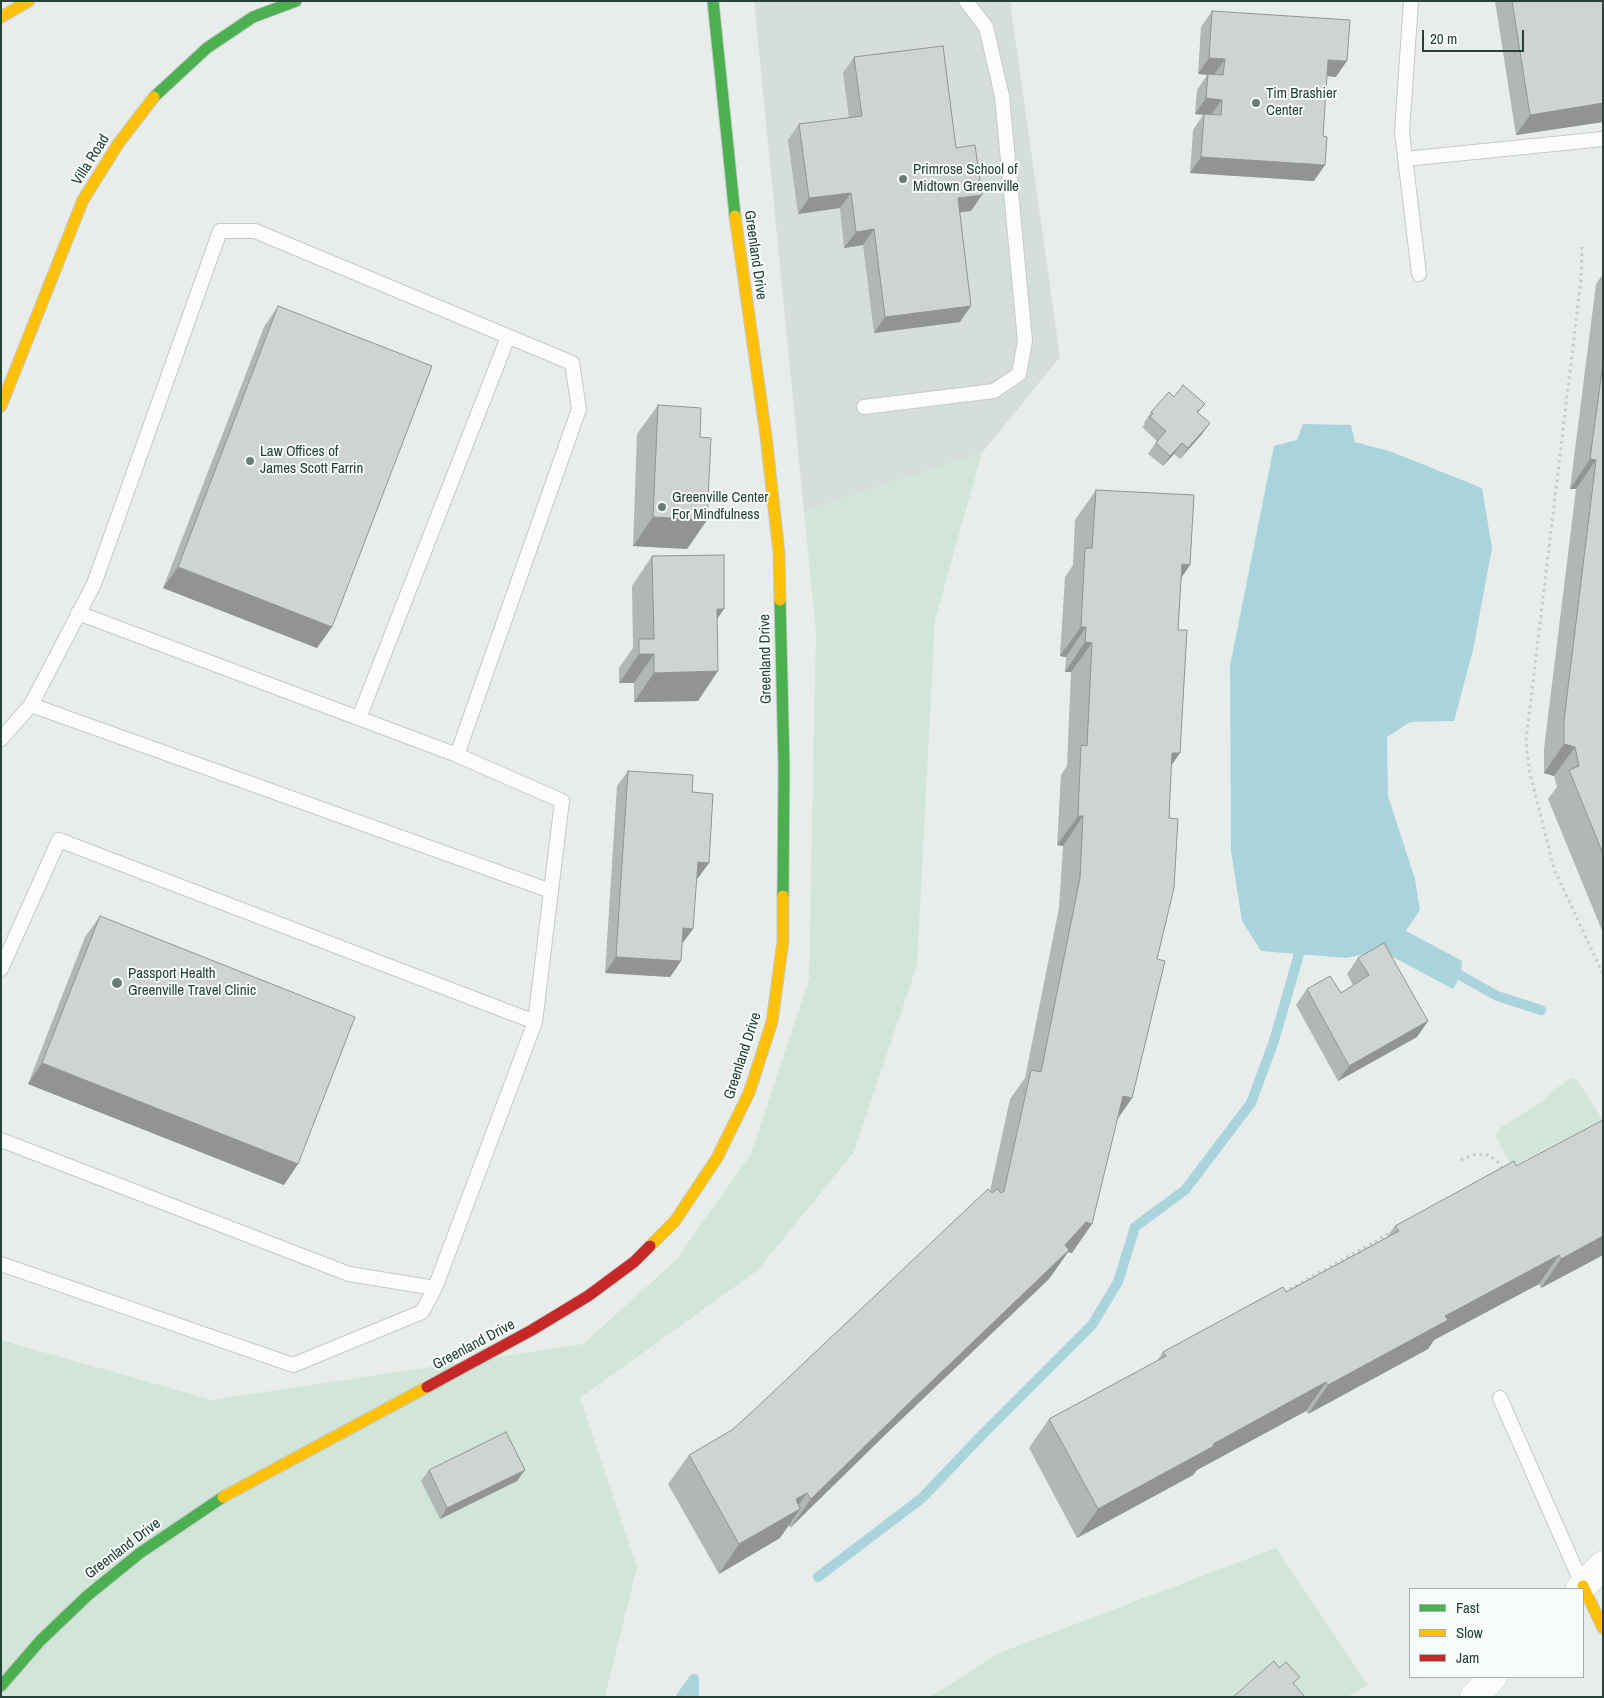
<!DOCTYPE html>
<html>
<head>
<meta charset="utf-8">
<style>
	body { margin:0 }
	#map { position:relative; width:1604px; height:1698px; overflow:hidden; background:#e8edeb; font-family:"Archivo Narrow",sans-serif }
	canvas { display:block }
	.frame { position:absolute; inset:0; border:2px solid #24423a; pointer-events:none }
	.legend { position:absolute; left:1409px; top:1588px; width:175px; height:90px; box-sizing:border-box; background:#f7fbf9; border:1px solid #a3b1ad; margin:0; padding:6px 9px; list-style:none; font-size:15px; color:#24423a }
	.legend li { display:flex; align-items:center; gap:10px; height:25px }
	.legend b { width:25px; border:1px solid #a3b1ad }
	.scale { position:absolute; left:1422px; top:30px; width:102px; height:22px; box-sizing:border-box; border:2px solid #24423a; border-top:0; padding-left:6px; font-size:15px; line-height:18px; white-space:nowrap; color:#24423a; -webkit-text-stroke:4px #f7fbf9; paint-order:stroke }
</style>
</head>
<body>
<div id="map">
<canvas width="1604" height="1698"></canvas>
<div class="frame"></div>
<ul class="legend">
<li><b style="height:6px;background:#4caf50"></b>Fast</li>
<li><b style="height:6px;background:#ffc107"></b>Slow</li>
<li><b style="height:6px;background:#c62828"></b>Jam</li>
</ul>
<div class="scale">20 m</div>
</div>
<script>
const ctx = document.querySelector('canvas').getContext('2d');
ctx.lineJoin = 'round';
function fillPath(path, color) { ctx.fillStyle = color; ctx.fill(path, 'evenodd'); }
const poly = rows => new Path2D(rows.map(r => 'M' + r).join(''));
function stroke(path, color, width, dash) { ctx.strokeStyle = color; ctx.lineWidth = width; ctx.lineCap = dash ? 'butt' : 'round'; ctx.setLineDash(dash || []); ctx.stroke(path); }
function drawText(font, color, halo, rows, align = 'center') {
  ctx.font = font + ' "Archivo Narrow",sans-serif'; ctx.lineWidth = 4; ctx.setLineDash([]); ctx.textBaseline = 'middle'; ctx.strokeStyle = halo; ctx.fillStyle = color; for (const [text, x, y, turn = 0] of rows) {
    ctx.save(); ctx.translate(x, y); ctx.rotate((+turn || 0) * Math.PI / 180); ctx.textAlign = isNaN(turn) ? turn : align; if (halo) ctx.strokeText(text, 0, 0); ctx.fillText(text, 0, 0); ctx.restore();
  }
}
fillPath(poly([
	[754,1,1010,1,1060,357,982,453,804,512]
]), '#d6dedb');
fillPath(poly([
	[982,453,935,620,917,965,854,1152,758,1270,580,1398,637,1567,605,1697,1,1697,1,1340,212,1400,583,1344,675,1261,751,1154,809,979,816,632,804,512],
	[1571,1078,1577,1080,1603,1120,1511,1167,1495,1135,1500,1128,1543,1101,1554,1090],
	[1276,1548,1368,1685,1347,1697,930,1697,999,1653]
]), '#d1e6d8');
fillPath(poly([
	[1303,424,1351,425,1355,442,1392,452,1482,488,1492,548,1473,650,1454,721,1410,722,1387,737,1388,796,1415,879,1420,910,1406,931,1462,961,1461,975,1453,989,1393,957,1365,954,1346,958,1261,951,1242,921,1231,851,1230,666,1274,446,1297,440]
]), '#a9d4db');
stroke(poly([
	[1449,969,1497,996,1541,1010],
	[818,1577,922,1498,979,1438,1092,1325,1118,1282,1135,1227,1185,1190,1251,1103,1274,1041,1299,954,1301,942],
	[681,1697,694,1679],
	[694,1697,694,1679]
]), '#a9d4db', 10);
const lane = poly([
	[1411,1,1402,132,1419,274],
	[1405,159,1603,139],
	[864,407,994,391,1019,374,1025,341,1002,96,986,27,966,1],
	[78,613,457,755],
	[31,705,94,584,220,231,255,231,572,363,579,409,457,755,562,801,551,891],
	[359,718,508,337],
	[1,739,31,705,551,891,535,1022,435,1288,349,1274,1,1140],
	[1,969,59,840,535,1022],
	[1,1264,293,1365,422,1312,435,1288],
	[1500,1398,1583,1586]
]);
const street = poly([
	[1580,1589,1603,1565],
	[1474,1697,1493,1677]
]);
const fast = poly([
	[713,1,735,216],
	[154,97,207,48,253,17,296,1],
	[780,600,784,766,783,896],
	[1,1686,40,1641,87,1596,140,1553,223,1497]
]);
const slow = poly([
	[1,17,29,1],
	[735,216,766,436,779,553,780,600],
	[1,406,83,200,118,144,154,97],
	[650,1246,675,1221,717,1158,749,1093,772,1022,783,941,783,896],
	[223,1497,427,1387],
	[1583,1586,1603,1628]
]);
const jam = poly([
	[427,1387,532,1330,588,1296,634,1262,650,1246]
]);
stroke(lane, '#c5cac8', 16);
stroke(street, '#c5cac8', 29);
stroke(fast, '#c3cbc8', 13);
stroke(slow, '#c3cbc8', 13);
stroke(jam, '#c3cbc8', 13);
stroke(poly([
	[1582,247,1581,279,1526,741,1529,769,1554,869,1603,974],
	[1461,1160,1472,1155,1485,1154,1490,1156,1499,1163,1503,1172],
	[1284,1292,1392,1232]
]), '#c3ccca', 3, [2.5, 4]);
stroke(lane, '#fcfcfc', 14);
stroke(street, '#fcfcfc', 28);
stroke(fast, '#4caf50', 11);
stroke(slow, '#ffc107', 11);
stroke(jam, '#c62828', 11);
fillPath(poly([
	[1495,1,1603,1,1603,122,1516,135],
	[1212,11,1336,77,1327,76,1314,181,1190,173,1193,130,1203,115,1195,114,1197,90,1207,75,1198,74,1201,27],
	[854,57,956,148,971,211,959,212,960,322,874,333,863,245,844,248,840,208,798,214,788,140,799,124,849,118,843,73],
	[1603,274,1603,933,1548,799,1557,787,1554,776,1544,773,1544,749,1576,489,1570,489,1596,284],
	[278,306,317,648,163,588,264,327],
	[1174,397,1205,404,1198,413,1202,434,1180,459,1174,454,1163,466,1148,454,1157,441,1142,427,1145,424,1144,423,1151,412],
	[658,405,700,437,707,520,687,549,633,546,637,434],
	[1096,490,1190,565,1181,578,1171,766,1157,959,1132,1098,1118,1118,1072,1253,1068,1252,1049,1279,887,1433,790,1528,789,1525,780,1538,719,1574,668,1484,689,1455,732,1430,752,1412,990,1191,1010,1099,1025,1078,1059,908,1063,846,1057,845,1061,775,1067,766,1071,672,1065,672,1066,657,1060,656,1065,577,1073,565,1075,520],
	[652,556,717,619,698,701,634,702,634,683,619,683,619,668,633,648,632,586],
	[628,771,692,792,709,863,698,878,697,878,682,944,681,961,670,977,605,973,617,786],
	[100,916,284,1185,28,1084,85,937],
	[1358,958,1428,1021,1417,1037,1338,1081,1296,1005,1307,989,1341,993,1353,985,1347,974],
	[1516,1166,1603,1255,1541,1288,1539,1284,1434,1340,1428,1349,1308,1414,1306,1411,1197,1470,1193,1475,1077,1538,1029,1448,1049,1419,1157,1361,1163,1352,1286,1292,1387,1237,1395,1226],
	[429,1470,517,1481,440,1519,421,1481]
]), '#b2b6b5');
fillPath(poly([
	[1209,58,1225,59,1214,75,1198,74],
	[1328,60,1347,61,1336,77,1317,75],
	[1206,98,1222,100,1211,115,1195,114],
	[1603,103,1603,122,1516,135,1530,115],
	[1201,157,1325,165,1314,181,1190,173],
	[851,193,840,208,798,214,809,198],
	[982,195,971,211,946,214,958,198],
	[874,229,863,245,844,248,856,232],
	[971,306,960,322,874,333,885,317],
	[1210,423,1202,434,1180,459,1188,448],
	[1182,443,1174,454,1163,466,1170,456],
	[1590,459,1596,460,1576,489,1570,489],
	[653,517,707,520,687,549,633,546],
	[1182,564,1190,565,1170,594],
	[178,567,332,627,317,648,163,588],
	[717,609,724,609,704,638],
	[1081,627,1086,627,1066,657,1060,656],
	[1085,642,1092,643,1071,672,1065,672],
	[639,654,654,654,634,683,619,683],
	[718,671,698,701,634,702,654,673],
	[1564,744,1575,747,1554,776,1544,773],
	[1172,753,1180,753,1160,782],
	[1078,816,1083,816,1063,846,1057,845],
	[698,862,709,863,698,878,687,878],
	[683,928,693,929,682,944],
	[616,957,681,961,670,977,605,973],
	[1428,1021,1417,1037,1338,1081,1349,1066],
	[42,1063,298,1164,284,1185,28,1084],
	[1123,1096,1132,1098,1112,1127],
	[1086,1222,1092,1224,1072,1253,1068,1252,1049,1279,887,1433,790,1528,811,1499,1065,1245],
	[1603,1236,1603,1255,1541,1288,1561,1259],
	[1559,1255,1539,1284,1434,1340,1428,1349,1308,1414,1328,1385,1445,1316],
	[1326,1382,1306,1411,1197,1470,1193,1475,1077,1538,1098,1509,1213,1444],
	[525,1470,517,1481,440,1519,447,1508],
	[807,1493,793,1513,800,1509,780,1538,719,1574,739,1544,796,1499]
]), '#919493');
const building = poly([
	[1512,1,1603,1,1603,103,1530,115,1512,1],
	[1212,11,1350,20,1347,61,1328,60,1323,136,1327,137,1325,165,1201,157,1204,114,1221,115,1222,100,1206,98,1208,74,1223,75,1225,59,1209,58,1212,11],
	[943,46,956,148,975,145,982,195,958,198,971,306,885,317,874,229,856,232,851,193,809,198,799,124,862,116,854,57,943,46],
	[278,306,432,366,332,627,178,567,278,306],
	[1603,363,1603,854,1569,770,1579,766,1575,747,1564,744,1564,720,1596,460,1590,459,1603,363],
	[1183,385,1205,404,1197,412,1210,423,1188,448,1182,443,1170,456,1156,443,1166,431,1150,417,1153,413,1151,412,1169,392,1174,397,1183,385],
	[658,405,701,408,700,437,711,438,707,520,653,517,658,405],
	[1096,490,1194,495,1190,565,1182,564,1178,630,1187,630,1180,753,1172,753,1169,818,1178,819,1174,888,1157,959,1165,961,1132,1098,1123,1096,1092,1224,1086,1222,1065,1245,1069,1250,908,1404,811,1499,807,1493,796,1499,800,1509,739,1544,689,1455,732,1430,752,1412,988,1189,992,1193,997,1189,1001,1193,1004,1191,1031,1070,1041,1072,1080,878,1083,816,1078,816,1081,745,1087,746,1092,643,1085,642,1086,627,1081,627,1085,548,1092,548,1096,490],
	[724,555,724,609,717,609,718,671,654,673,654,654,639,654,639,639,654,639,652,556,724,555],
	[628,771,693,775,692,792,713,794,709,863,698,862,693,929,683,928,681,961,616,957,628,771],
	[100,916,355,1017,298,1164,42,1063,100,916],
	[1384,943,1428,1021,1349,1066,1307,989,1330,976,1341,993,1369,975,1358,958,1384,943],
	[1603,1120,1603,1236,1561,1259,1559,1255,1445,1316,1448,1320,1328,1385,1326,1382,1213,1444,1214,1446,1098,1509,1049,1419,1166,1356,1163,1352,1283,1287,1286,1292,1399,1231,1395,1226,1514,1161,1516,1166,1603,1120],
	[506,1432,525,1470,447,1508,429,1470,506,1432],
	[1274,1661,1279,1668,1286,1662,1300,1677,1293,1683,1305,1697,1233,1697,1274,1661]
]);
fillPath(building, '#cfd4d2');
stroke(building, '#919493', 1);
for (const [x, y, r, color] of [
	[1256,103,5,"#697e78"],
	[903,179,5,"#697e78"],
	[250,461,5,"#697e78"],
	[662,507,5,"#697e78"],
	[117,983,6,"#697e78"]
]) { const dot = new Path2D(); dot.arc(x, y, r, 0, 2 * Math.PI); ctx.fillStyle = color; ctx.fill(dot); stroke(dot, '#f7fbf9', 2); }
drawText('15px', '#24423a', '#f7fbf9', [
	["Tim Brashier",1266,94],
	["Center",1266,111],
	["Primrose School of",913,170],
	["Midtown Greenville",913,187],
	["Law Offices of",260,452],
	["James Scott Farrin",260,469],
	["Greenville Center",672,498],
	["For Mindfulness",672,515],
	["Passport Health",128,974],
	["Greenville Travel Clinic",128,991]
], 'left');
drawText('15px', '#24423a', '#f7fbf9', [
	["Villa Road",91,160,-58],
	["Greenland Drive",755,255,82],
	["Greenland Drive",766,659,-91],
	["Greenland Drive",743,1056,-72],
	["Greenland Drive",474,1345,-28],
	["Greenland Drive",123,1549,-37]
]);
</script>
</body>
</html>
